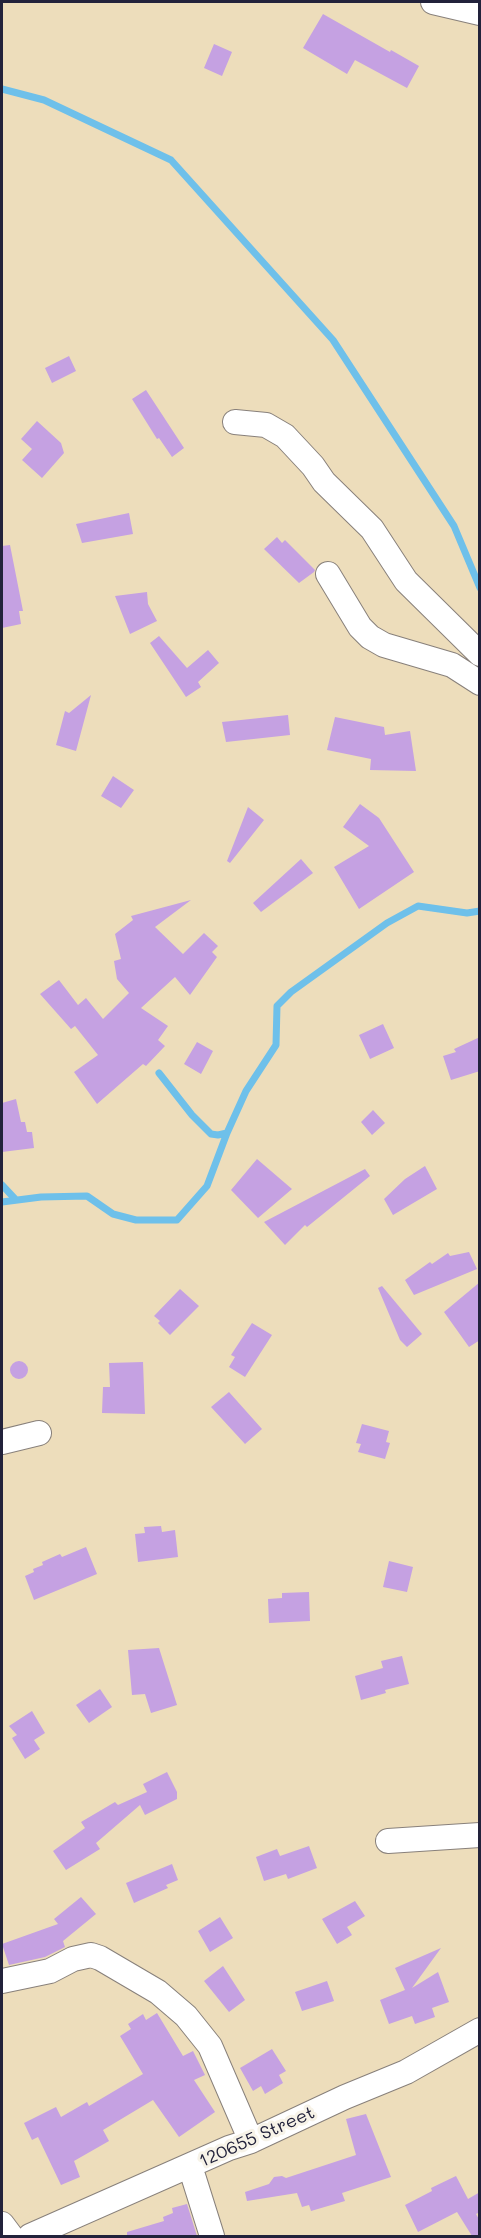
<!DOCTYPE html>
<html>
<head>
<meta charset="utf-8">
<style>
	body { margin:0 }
	#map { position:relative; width:481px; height:2238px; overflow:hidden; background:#edddbb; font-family:Mali,sans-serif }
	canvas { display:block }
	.frame { position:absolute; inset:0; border:3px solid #22223b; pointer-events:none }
</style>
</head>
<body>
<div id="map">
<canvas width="481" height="2238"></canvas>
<div class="frame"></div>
</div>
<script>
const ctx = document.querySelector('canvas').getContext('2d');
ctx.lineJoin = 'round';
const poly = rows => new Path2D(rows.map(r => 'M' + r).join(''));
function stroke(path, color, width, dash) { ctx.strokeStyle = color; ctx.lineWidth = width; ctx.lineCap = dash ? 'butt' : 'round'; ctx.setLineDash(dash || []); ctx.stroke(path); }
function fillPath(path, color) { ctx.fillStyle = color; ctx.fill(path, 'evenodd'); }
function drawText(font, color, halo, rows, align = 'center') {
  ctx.font = font + ' Mali,sans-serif'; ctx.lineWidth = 6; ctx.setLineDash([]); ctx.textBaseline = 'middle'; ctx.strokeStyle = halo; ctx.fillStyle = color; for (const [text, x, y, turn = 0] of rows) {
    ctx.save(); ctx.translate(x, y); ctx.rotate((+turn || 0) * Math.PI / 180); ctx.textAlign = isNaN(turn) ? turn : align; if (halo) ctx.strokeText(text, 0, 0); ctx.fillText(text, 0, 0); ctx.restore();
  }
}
stroke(poly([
	[2,89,44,100,171,160,333,340,454,526,480,588],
	[159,1073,192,1115,211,1134,218,1135,227,1133],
	[2,1185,16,1200],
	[2,1202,41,1197,87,1196,113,1214,136,1220,177,1220,207,1186,227,1133,246,1091,276,1045,277,1006,291,992,387,923,418,906,467,913,480,911]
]), '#6ec0ea', 7);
fillPath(poly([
	[323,14,390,52,391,50,419,66,407,88,355,60,347,74,303,48],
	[214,44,232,52,222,76,204,68],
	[69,356,76,371,52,383,45,368],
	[146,390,184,448,172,457,159,438,157,439,132,399],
	[37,421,61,443,64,453,42,478,22,460,32,449,21,439],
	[129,513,133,534,82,543,76,524],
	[277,537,282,543,285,540,315,570,314,572,299,583,264,549],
	[10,545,23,611,19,611,21,624,2,628,2,546],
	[147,592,148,604,157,621,130,634,115,596],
	[159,636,187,668,208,650,219,663,198,682,201,687,186,697,150,643],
	[91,695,76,751,56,745,65,711,69,713],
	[288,715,290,735,226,742,222,722],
	[335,717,384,727,385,735,410,731,416,771,370,770,371,759,327,750],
	[113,776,134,790,121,808,101,796],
	[360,804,379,818,414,872,359,909,334,867,369,846,343,827],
	[248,807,264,820,230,863,227,861],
	[301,859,313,873,261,912,253,903],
	[191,900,155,927,183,954,204,933,218,946,212,952,217,957,190,995,175,977,141,1008,168,1026,158,1040,165,1046,146,1066,143,1064,97,1104,74,1072,98,1055,75,1026,71,1029,40,994,59,980,78,1005,86,998,103,1019,129,993,117,979,114,961,121,959,115,934,133,920,131,916],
	[383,1024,394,1048,370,1059,359,1035],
	[480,1037,480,1071,451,1080,443,1056,456,1052,454,1049],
	[197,1042,213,1051,201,1074,184,1064],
	[16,1099,21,1122,25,1122,27,1132,32,1132,34,1148,2,1152,2,1103],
	[373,1110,385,1123,372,1135,361,1122],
	[257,1159,292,1189,258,1218,231,1190],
	[425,1166,437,1189,393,1215,384,1199,405,1179],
	[365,1169,370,1176,307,1227,305,1225,285,1245,264,1222],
	[469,1252,477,1269,414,1295,405,1280,430,1262,432,1264,448,1253,450,1256],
	[480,1282,480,1340,469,1347,444,1312],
	[382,1286,422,1334,407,1347,400,1340,378,1288],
	[180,1289,199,1306,170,1335,158,1323,160,1321,154,1316],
	[252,1323,272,1335,245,1377,229,1367,235,1357,231,1355],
	'10 1370a9 9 0 1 1 18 0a9 9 0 1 1-18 0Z',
	[143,1362,145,1414,102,1413,103,1387,110,1387,109,1363],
	[229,1392,262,1429,245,1444,211,1407],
	[362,1424,389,1431,386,1442,390,1443,385,1459,358,1452,361,1444,356,1443],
	[161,1526,162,1532,175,1530,178,1557,138,1562,135,1534,145,1533,144,1527],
	[86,1547,97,1574,34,1600,25,1576,34,1572,33,1569,43,1565,42,1562,60,1554,62,1557],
	[389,1561,413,1567,407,1592,383,1587],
	[309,1592,310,1621,269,1623,268,1599,282,1598,282,1593],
	[159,1648,177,1705,151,1713,145,1694,132,1695,128,1650],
	[402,1656,409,1684,385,1690,386,1693,361,1700,355,1676,383,1668,381,1661],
	[100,1689,112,1707,89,1723,76,1705],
	[32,1711,45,1733,34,1740,40,1749,25,1759,12,1738,17,1735,9,1726],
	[167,1772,177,1792,177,1799,145,1815,140,1805,96,1843,100,1849,66,1870,53,1851,85,1828,81,1822,115,1802,118,1805,147,1792,143,1784],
	[309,1846,317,1868,288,1879,286,1874,264,1881,256,1857,277,1849,280,1856],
	[172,1864,178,1880,166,1885,168,1888,134,1903,126,1883],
	[81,1897,96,1914,63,1941,65,1947,45,1957,9,1965,2,1944,58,1924,54,1919],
	[355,1901,365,1916,347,1927,352,1935,337,1944,322,1919],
	[220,1917,233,1938,210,1952,198,1931],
	[441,1948,412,1988,438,1972,449,2002,432,2008,435,2017,415,2024,412,2016,389,2024,380,2000,405,1990,395,1968],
	[223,1966,245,2000,229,2012,204,1981],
	[327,1981,334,2001,302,2011,295,1992],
	[157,2013,183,2056,193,2051,205,2075,194,2080,215,2112,179,2137,153,2100,103,2130,109,2141,74,2161,80,2177,61,2185,38,2137,32,2140,24,2123,56,2107,61,2117,87,2102,89,2106,143,2074,120,2036,131,2029,128,2024,143,2014,146,2020],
	[272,2049,286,2071,279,2075,283,2083,265,2094,261,2086,253,2091,240,2068],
	[366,2114,391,2177,342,2193,345,2201,311,2211,309,2205,302,2207,297,2193,247,2201,245,2192,269,2184,274,2177,282,2176,286,2178,356,2155,346,2119],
	[456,2176,468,2199,480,2192,480,2212,476,2214,480,2221,480,2236,472,2236,457,2212,418,2232,405,2205,432,2191,431,2188],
	[187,2204,197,2236,127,2236,127,2232,164,2221,163,2217,173,2213,172,2208]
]), '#c5a1e2');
const minor = poly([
	[433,2,480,13],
	[235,422,266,425,285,436,313,466,324,482,372,529,406,581,480,654],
	[328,574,360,627,370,637,384,645,452,665,480,683],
	[2,1442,39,1433],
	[388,1841,480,1835],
	[2,1981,50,1971,73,1959,91,1955,100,1958,158,1992,186,2016,210,2046,251,2141],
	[190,2166,212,2236],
	[2,2224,11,2236],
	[30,2236,229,2148,251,2141,345,2097,406,2072,480,2030]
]);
stroke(minor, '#88807b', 26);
stroke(minor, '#fff', 24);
drawText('18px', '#22223b', '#f7f3e8', [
	["120655 Street",257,2137,-24]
]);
</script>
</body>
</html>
